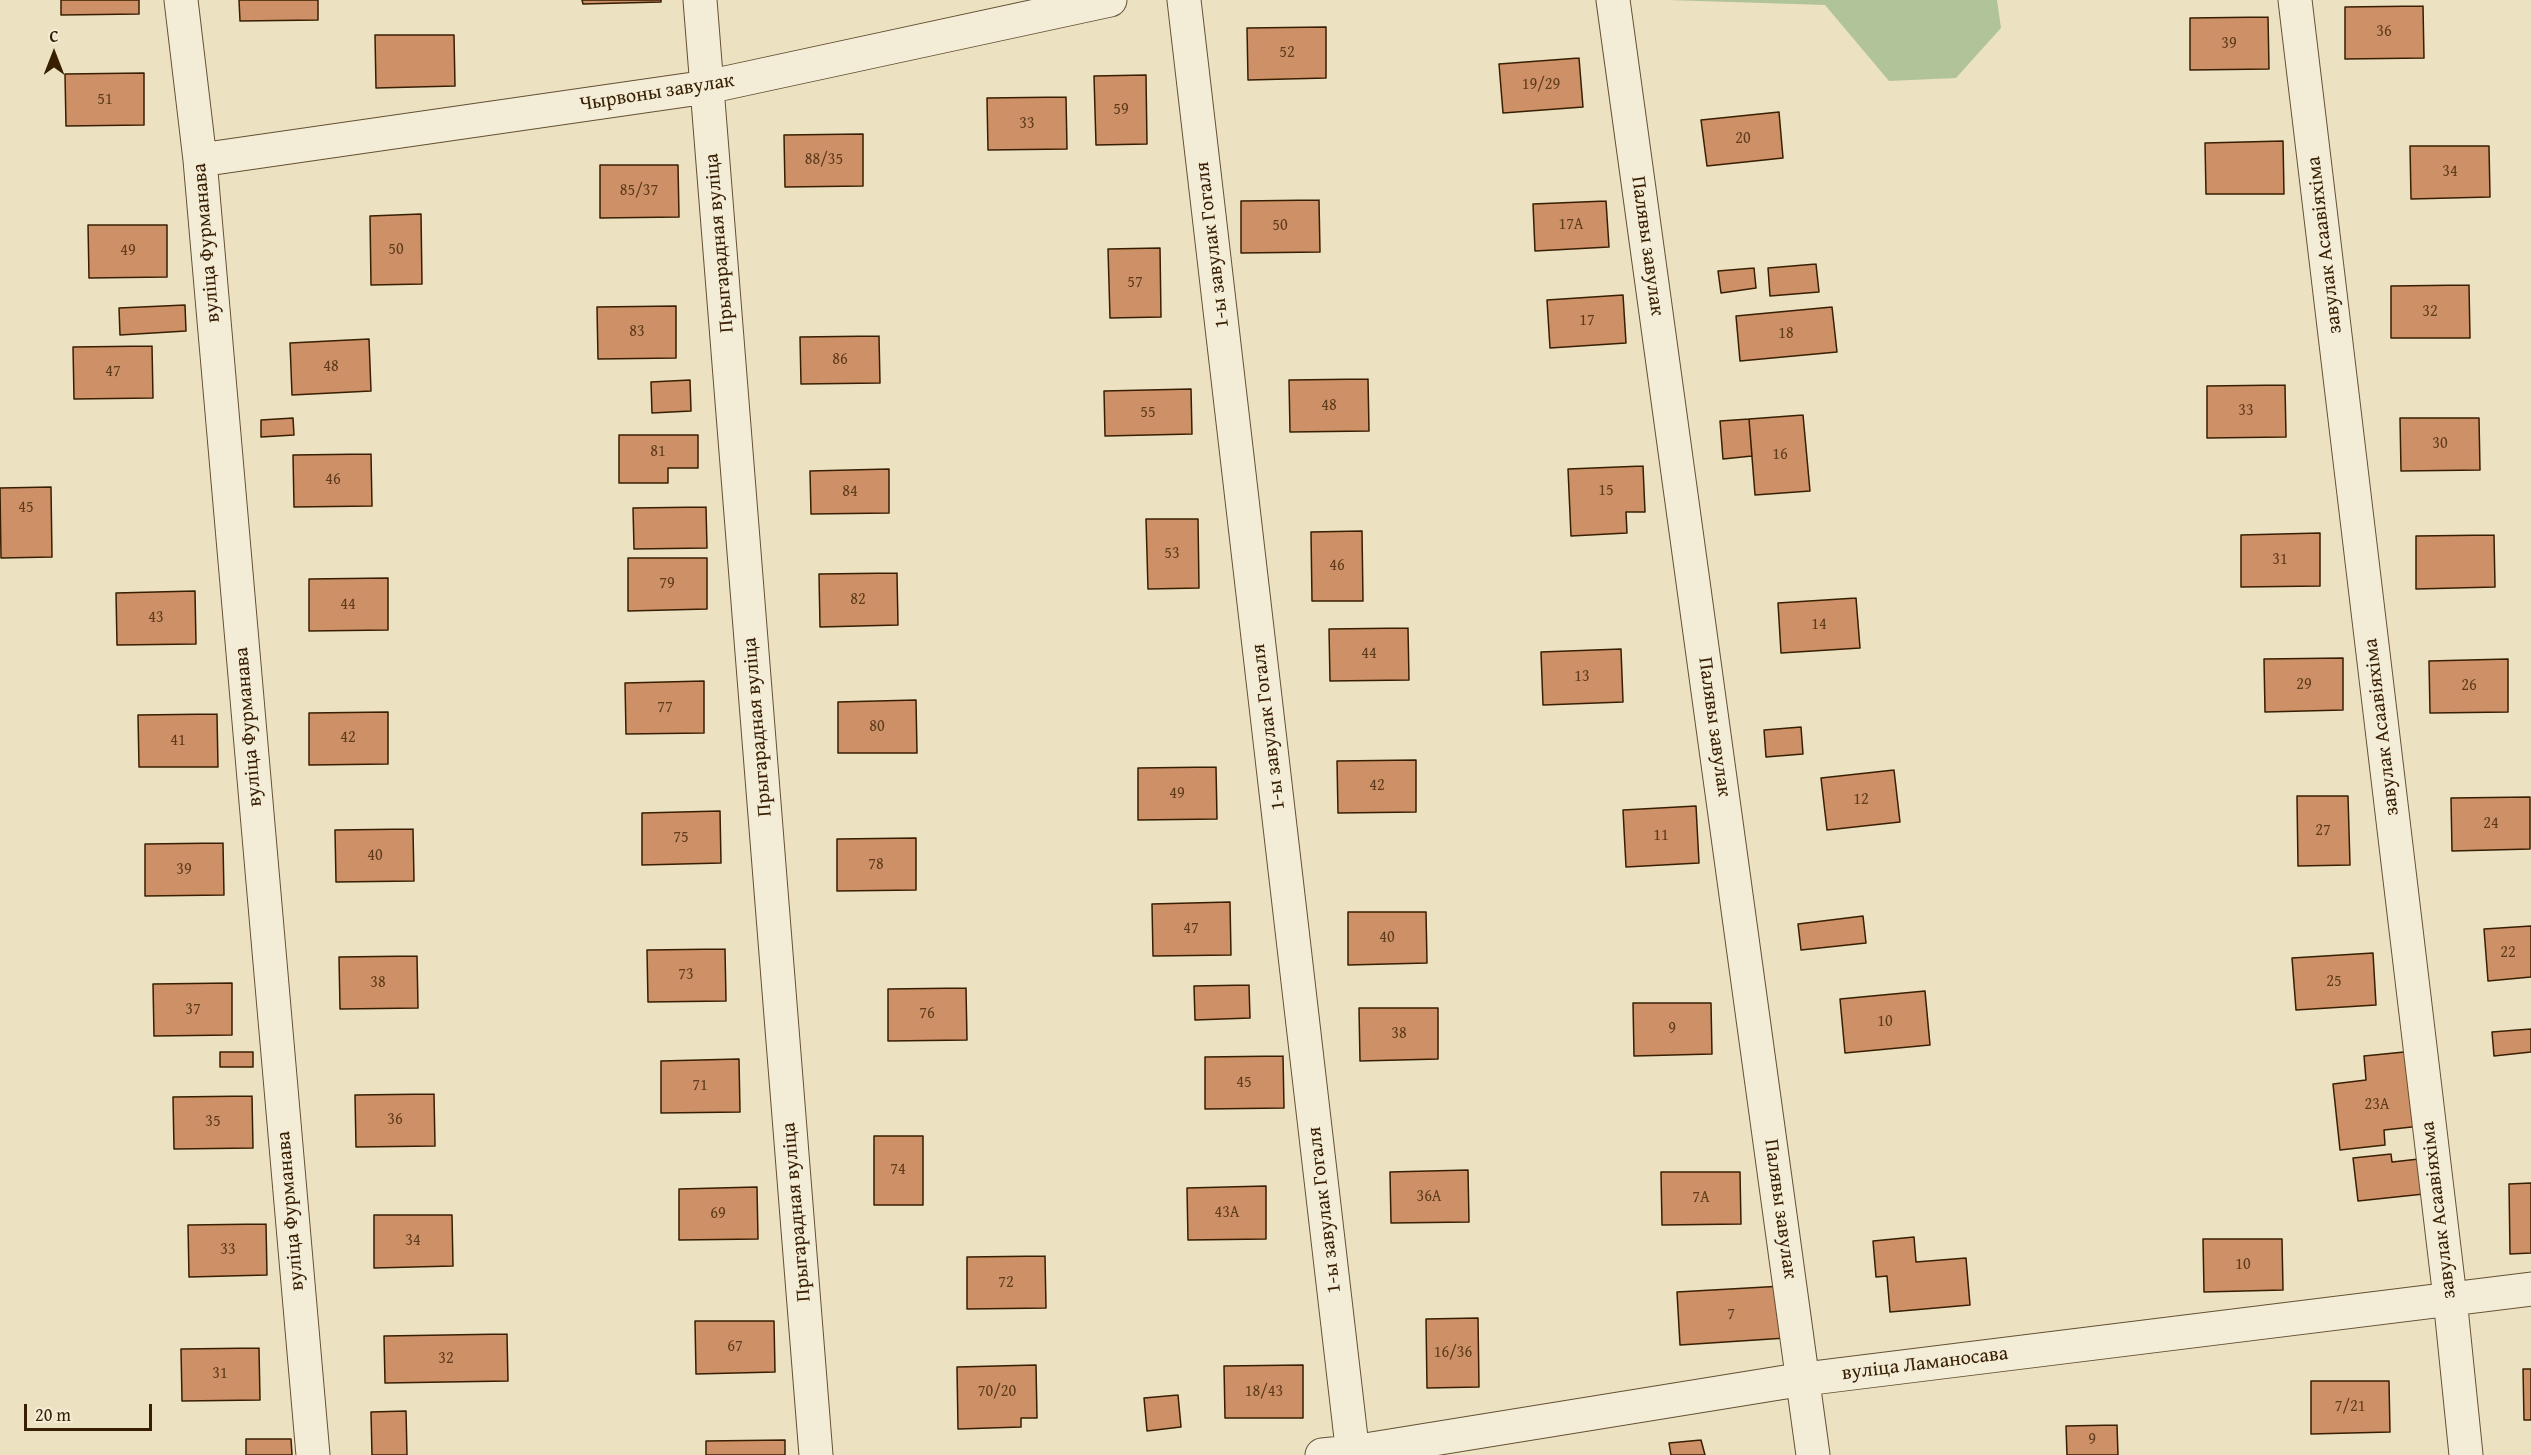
<!DOCTYPE html>
<html>
<head>
<meta charset="utf-8">
<style>
	body { margin:0 }
	#map { position:relative; width:2531px; height:1455px; overflow:hidden; background:#ece2c2; font-family:"Gentium Book Plus",serif }
	canvas { display:block }
	.north { position:absolute; left:24px; top:24px; width:60px; height:60px; -webkit-text-stroke:4px #f3ecd7; paint-order:stroke; rotate:0deg; font-size:16px; font-weight:700; line-height:24px; text-align:center; color:#381f02 }
	.north::after { content:''; display:block; margin:auto; width:21px; height:27px; background:#381f02; clip-path:polygon(50% 0,100% 100%,50% 72%,0 100%) }
	.scale { position:absolute; left:24px; top:1404px; width:128px; height:27px; box-sizing:border-box; border:3px solid #381f02; border-top:0; padding-left:8px; font-size:18px; line-height:21px; white-space:nowrap; color:#381f02; -webkit-text-stroke:4px #f3ecd7; paint-order:stroke }
</style>
</head>
<body>
<div id="map">
<canvas width="2531" height="1455"></canvas>
<div class="north">С</div>
<div class="scale">20 m</div>
</div>
<script>
const ctx = document.querySelector('canvas').getContext('2d');
ctx.lineJoin = 'round';
function fillPath(path, color) { ctx.fillStyle = color; ctx.fill(path, 'evenodd'); }
const poly = rows => new Path2D(rows.map(r => 'M' + r).join(''));
function stroke(path, color, width, dash) { ctx.strokeStyle = color; ctx.lineWidth = width; ctx.lineCap = dash ? 'butt' : 'round'; ctx.setLineDash(dash || []); ctx.stroke(path); }
function drawText(font, color, halo, rows, align = 'center') {
  ctx.font = font + ' "Gentium Book Plus",serif'; ctx.lineWidth = 5; ctx.setLineDash([]); ctx.textBaseline = 'middle'; ctx.strokeStyle = halo; ctx.fillStyle = color; for (const [text, x, y, turn = 0] of rows) {
    ctx.save(); ctx.translate(x, y); ctx.rotate((+turn || 0) * Math.PI / 180); ctx.textAlign = isNaN(turn) ? turn : align; if (halo) ctx.strokeText(text, 0, 0); ctx.fillText(text, 0, 0); ctx.restore();
  }
}
fillPath(poly([
	[1667,0,1997,0,2001,28,1956,78,1889,81,1825,5]
]), '#b1c499');
const building = poly([
	[61,0,139,0,139,14,61,15,61,0],
	[239,0,318,0,318,20,240,21,239,0],
	[582,0,661,0,661,2,583,4,582,0],
	[2423,6,2424,58,2345,59,2345,7,2423,6],
	[2268,17,2269,69,2190,70,2190,18,2268,17],
	[1326,27,1326,78,1248,80,1247,28,1326,27],
	[375,35,454,35,455,86,376,88,375,35],
	[1579,58,1583,107,1503,113,1499,64,1579,58],
	[144,73,144,125,66,126,65,74,144,73],
	[1146,75,1147,144,1096,145,1094,76,1146,75],
	[1066,97,1067,149,988,150,987,98,1066,97],
	[1779,112,1783,158,1707,166,1701,120,1779,112],
	[863,134,863,186,785,187,784,135,863,134],
	[2283,141,2284,194,2206,194,2205,143,2283,141],
	[2410,146,2489,146,2490,197,2411,199,2410,146],
	[600,165,678,165,679,217,600,218,600,165],
	[1319,200,1320,252,1241,253,1241,201,1319,200],
	[1606,201,1609,247,1535,251,1533,204,1606,201],
	[421,214,422,284,371,285,370,216,421,214],
	[88,225,167,225,167,277,89,278,88,225],
	[1160,248,1161,317,1110,318,1108,249,1160,248],
	[1816,264,1819,292,1770,296,1768,268,1816,264],
	[1754,268,1756,288,1721,293,1718,271,1754,268],
	[2469,285,2470,338,2391,338,2391,286,2469,285],
	[1623,295,1626,343,1550,348,1547,300,1623,295],
	[185,305,186,331,120,335,119,308,185,305],
	[676,306,676,358,598,359,597,307,676,306],
	[1832,307,1837,352,1740,361,1736,316,1832,307],
	[879,336,880,383,801,384,800,337,879,336],
	[369,339,371,391,292,395,290,343,369,339],
	[152,346,153,398,74,399,73,347,152,346],
	[1368,379,1369,431,1290,432,1289,380,1368,379],
	[690,380,691,411,652,413,651,382,690,380],
	[2285,385,2286,437,2207,438,2207,386,2285,385],
	[1191,389,1192,434,1105,436,1104,391,1191,389],
	[1803,415,1810,491,1755,495,1749,419,1803,415],
	[293,418,294,435,261,437,261,420,293,418],
	[2400,418,2479,418,2480,470,2401,471,2400,418],
	[1749,419,1752,456,1723,459,1720,421,1749,419],
	[619,435,698,435,698,468,668,468,668,483,619,483,619,435],
	[371,454,372,506,294,507,293,455,371,454],
	[1643,466,1645,512,1626,512,1627,533,1571,536,1568,469,1643,466],
	[889,469,889,513,811,514,810,471,889,469],
	[51,487,52,557,1,558,0,488,51,487],
	[706,507,707,548,634,549,633,508,706,507],
	[1146,519,1198,519,1199,588,1148,589,1146,519],
	[1362,531,1363,601,1312,601,1311,532,1362,531],
	[2320,533,2320,586,2241,587,2241,535,2320,533],
	[2494,535,2495,587,2416,589,2416,536,2494,535],
	[628,558,707,558,707,609,628,611,628,558],
	[897,573,898,625,820,627,819,574,897,573],
	[388,578,388,630,309,631,309,579,388,578],
	[195,591,196,644,117,645,116,593,195,591],
	[1856,598,1860,648,1781,653,1778,603,1856,598],
	[1408,628,1409,680,1330,681,1329,629,1408,628],
	[1621,649,1623,702,1543,705,1541,652,1621,649],
	[2343,658,2343,710,2265,712,2264,659,2343,658],
	[2508,659,2508,712,2430,713,2429,661,2508,659],
	[704,681,704,733,626,734,625,683,704,681],
	[916,700,917,753,838,753,838,702,916,700],
	[388,712,388,764,309,765,309,713,388,712],
	[217,714,218,767,139,767,138,715,217,714],
	[1801,727,1803,754,1766,757,1764,730,1801,727],
	[1416,760,1416,812,1338,813,1337,761,1416,760],
	[1216,767,1217,819,1138,820,1138,768,1216,767],
	[1894,770,1900,822,1827,830,1821,778,1894,770],
	[2297,796,2348,796,2350,865,2298,866,2297,796],
	[2530,797,2530,849,2452,851,2451,798,2530,797],
	[1696,806,1699,863,1626,867,1623,810,1696,806],
	[720,811,721,863,642,865,642,813,720,811],
	[413,829,414,881,336,882,335,830,413,829],
	[916,838,916,890,837,891,837,839,916,838],
	[223,843,224,895,145,896,145,844,223,843],
	[1230,902,1231,955,1153,956,1152,904,1230,902],
	[1348,912,1426,912,1427,963,1348,965,1348,912],
	[1863,916,1866,943,1801,950,1798,924,1863,916],
	[2531,926,2531,977,2488,981,2484,929,2531,926],
	[725,949,726,1001,648,1002,647,950,725,949],
	[2373,953,2376,1005,2296,1010,2292,958,2373,953],
	[417,956,418,1008,340,1009,339,957,417,956],
	[232,983,232,1035,154,1036,153,984,232,983],
	[1249,985,1250,1018,1195,1020,1194,986,1249,985],
	[966,988,967,1040,888,1041,888,989,966,988],
	[1925,991,1930,1045,1845,1053,1840,999,1925,991],
	[1633,1003,1711,1003,1712,1054,1634,1056,1633,1003],
	[1359,1008,1438,1008,1438,1059,1360,1061,1359,1008],
	[2531,1029,2531,1052,2494,1056,2492,1032,2531,1029],
	[2414,1051,2421,1126,2384,1130,2385,1145,2340,1150,2333,1084,2366,1080,2364,1056,2414,1051],
	[220,1052,253,1052,253,1067,220,1067,220,1052],
	[1283,1056,1284,1108,1205,1109,1205,1057,1283,1056],
	[739,1059,740,1112,661,1113,661,1061,739,1059],
	[434,1094,435,1146,356,1147,355,1095,434,1094],
	[252,1096,253,1148,174,1149,173,1097,252,1096],
	[874,1136,923,1136,923,1205,874,1205,874,1136],
	[2391,1154,2392,1162,2419,1159,2424,1194,2358,1201,2353,1158,2391,1154],
	[1468,1170,1469,1222,1391,1223,1390,1172,1468,1170],
	[1661,1172,1740,1172,1741,1224,1662,1225,1661,1172],
	[2531,1183,2531,1253,2510,1254,2509,1184,2531,1183],
	[1266,1186,1266,1239,1188,1240,1187,1188,1266,1186],
	[757,1187,758,1239,679,1240,679,1189,757,1187],
	[374,1215,452,1215,453,1266,374,1268,374,1215],
	[266,1224,267,1275,189,1277,188,1225,266,1224],
	[1914,1237,1916,1262,1966,1258,1970,1305,1890,1312,1887,1276,1876,1277,1873,1241,1914,1237],
	[2203,1239,2282,1239,2283,1290,2204,1292,2203,1239],
	[1045,1256,1046,1308,967,1309,967,1257,1045,1256],
	[1783,1286,1786,1338,1680,1345,1677,1292,1783,1286],
	[1478,1318,1479,1387,1427,1388,1426,1319,1478,1318],
	[695,1321,774,1321,775,1372,696,1374,695,1321],
	[507,1334,508,1381,385,1383,384,1336,507,1334],
	[259,1348,260,1400,182,1401,181,1349,259,1348],
	[1036,1365,1037,1418,1021,1418,1021,1427,958,1429,957,1367,1036,1365],
	[1303,1365,1303,1418,1225,1418,1224,1366,1303,1365],
	[2523,1369,2531,1369,2531,1420,2524,1420,2523,1369],
	[2311,1381,2389,1381,2390,1432,2311,1434,2311,1381],
	[1178,1395,1181,1427,1147,1431,1144,1398,1178,1395],
	[406,1411,407,1455,372,1455,371,1412,406,1411],
	[2117,1425,2118,1455,2067,1455,2066,1426,2117,1425],
	[246,1439,291,1439,292,1455,246,1455,246,1439],
	[785,1440,785,1455,706,1455,706,1441,785,1440],
	[1701,1440,1705,1455,1671,1455,1669,1443,1701,1440]
]);
fillPath(building, '#ce9067');
stroke(building, '#381f02', 1.5);
const street = poly([
	[181,0,200,160,313,1455],
	[700,0,816,1455],
	[1184,0,1353,1455],
	[1613,0,1813,1455],
	[2295,0,2450,1298,2466,1455],
	[200,160,707,87,1110,0],
	[1322,1455,1353,1452,1804,1379,2531,1289]
]);
stroke(street, '#655032', 35);
stroke(street, '#f3ecd7', 33);
drawText('16px', '#5e3b1b', null, [
	["36",2384,32],
	["39",2229,44],
	["52",1287,53],
	["19/29",1541,85],
	["51",105,100],
	["59",1121,110],
	["33",1027,124],
	["20",1743,139],
	["88/35",824,160],
	["34",2450,172],
	["85/37",639,191],
	["17А",1571,225],
	["50",1280,226],
	["50",396,250],
	["49",128,251],
	["57",1135,283],
	["32",2430,312],
	["17",1587,321],
	["83",637,332],
	["18",1786,334],
	["86",840,360],
	["48",331,367],
	["47",113,372],
	["48",1329,406],
	["33",2246,411],
	["55",1148,413],
	["30",2440,444],
	["81",658,452],
	["16",1780,455],
	["46",333,480],
	["15",1606,491],
	["84",850,492],
	["45",26,508],
	["53",1172,554],
	["31",2280,560],
	["46",1337,566],
	["79",667,584],
	["82",858,600],
	["44",348,605],
	["43",156,618],
	["14",1819,625],
	["44",1369,654],
	["13",1582,677],
	["29",2304,685],
	["26",2469,686],
	["77",665,708],
	["80",877,727],
	["42",348,738],
	["41",178,741],
	["42",1377,786],
	["49",1177,794],
	["12",1861,800],
	["24",2491,824],
	["27",2323,831],
	["11",1661,836],
	["75",681,838],
	["40",375,856],
	["78",876,865],
	["39",184,870],
	["47",1191,929],
	["40",1387,938],
	["22",2508,953],
	["73",686,975],
	["25",2334,982],
	["38",378,983],
	["37",193,1010],
	["76",927,1014],
	["10",1885,1022],
	["9",1672,1029],
	["38",1399,1034],
	["45",1244,1083],
	["71",700,1086],
	["23А",2377,1105],
	["36",395,1120],
	["35",213,1122],
	["74",898,1170],
	["36А",1429,1197],
	["7А",1701,1198],
	["43А",1227,1213],
	["69",718,1214],
	["34",413,1241],
	["33",228,1250],
	["10",2243,1265],
	["72",1006,1283],
	["7",1731,1315],
	["67",735,1347],
	["16/36",1453,1353],
	["32",446,1359],
	["31",220,1374],
	["70/20",997,1392],
	["18/43",1264,1392],
	["7/21",2350,1407],
	["9",2092,1440]
]);
drawText('20px', '#381f02', '#f3ecd7', [
	["Чырвоны завулак",657,93,-9],
	["вуліца Фурманава",207,243,-95],
	["Прыгарадная вуліца",720,243,-95],
	["1-ы завулак Гогаля",1213,245,-97],
	["завулак Асаавіяхіма",2325,245,-97],
	["Палявы завулак",1647,246,82],
	["вуліца Фурманава",249,727,-95],
	["Прыгарадная вуліца",758,727,-95],
	["1-ы завулак Гогаля",1269,727,-97],
	["Палявы завулак",1714,727,82],
	["завулак Асаавіяхіма",2382,727,-97],
	["Палявы завулак",1780,1209,82],
	["1-ы завулак Гогаля",1325,1210,-97],
	["завулак Асаавіяхіма",2439,1210,-97],
	["вуліца Фурманава",291,1211,-95],
	["Прыгарадная вуліца",797,1212,-95],
	["вуліца Ламаносава",1925,1364,-7]
]);
</script>
</body>
</html>
